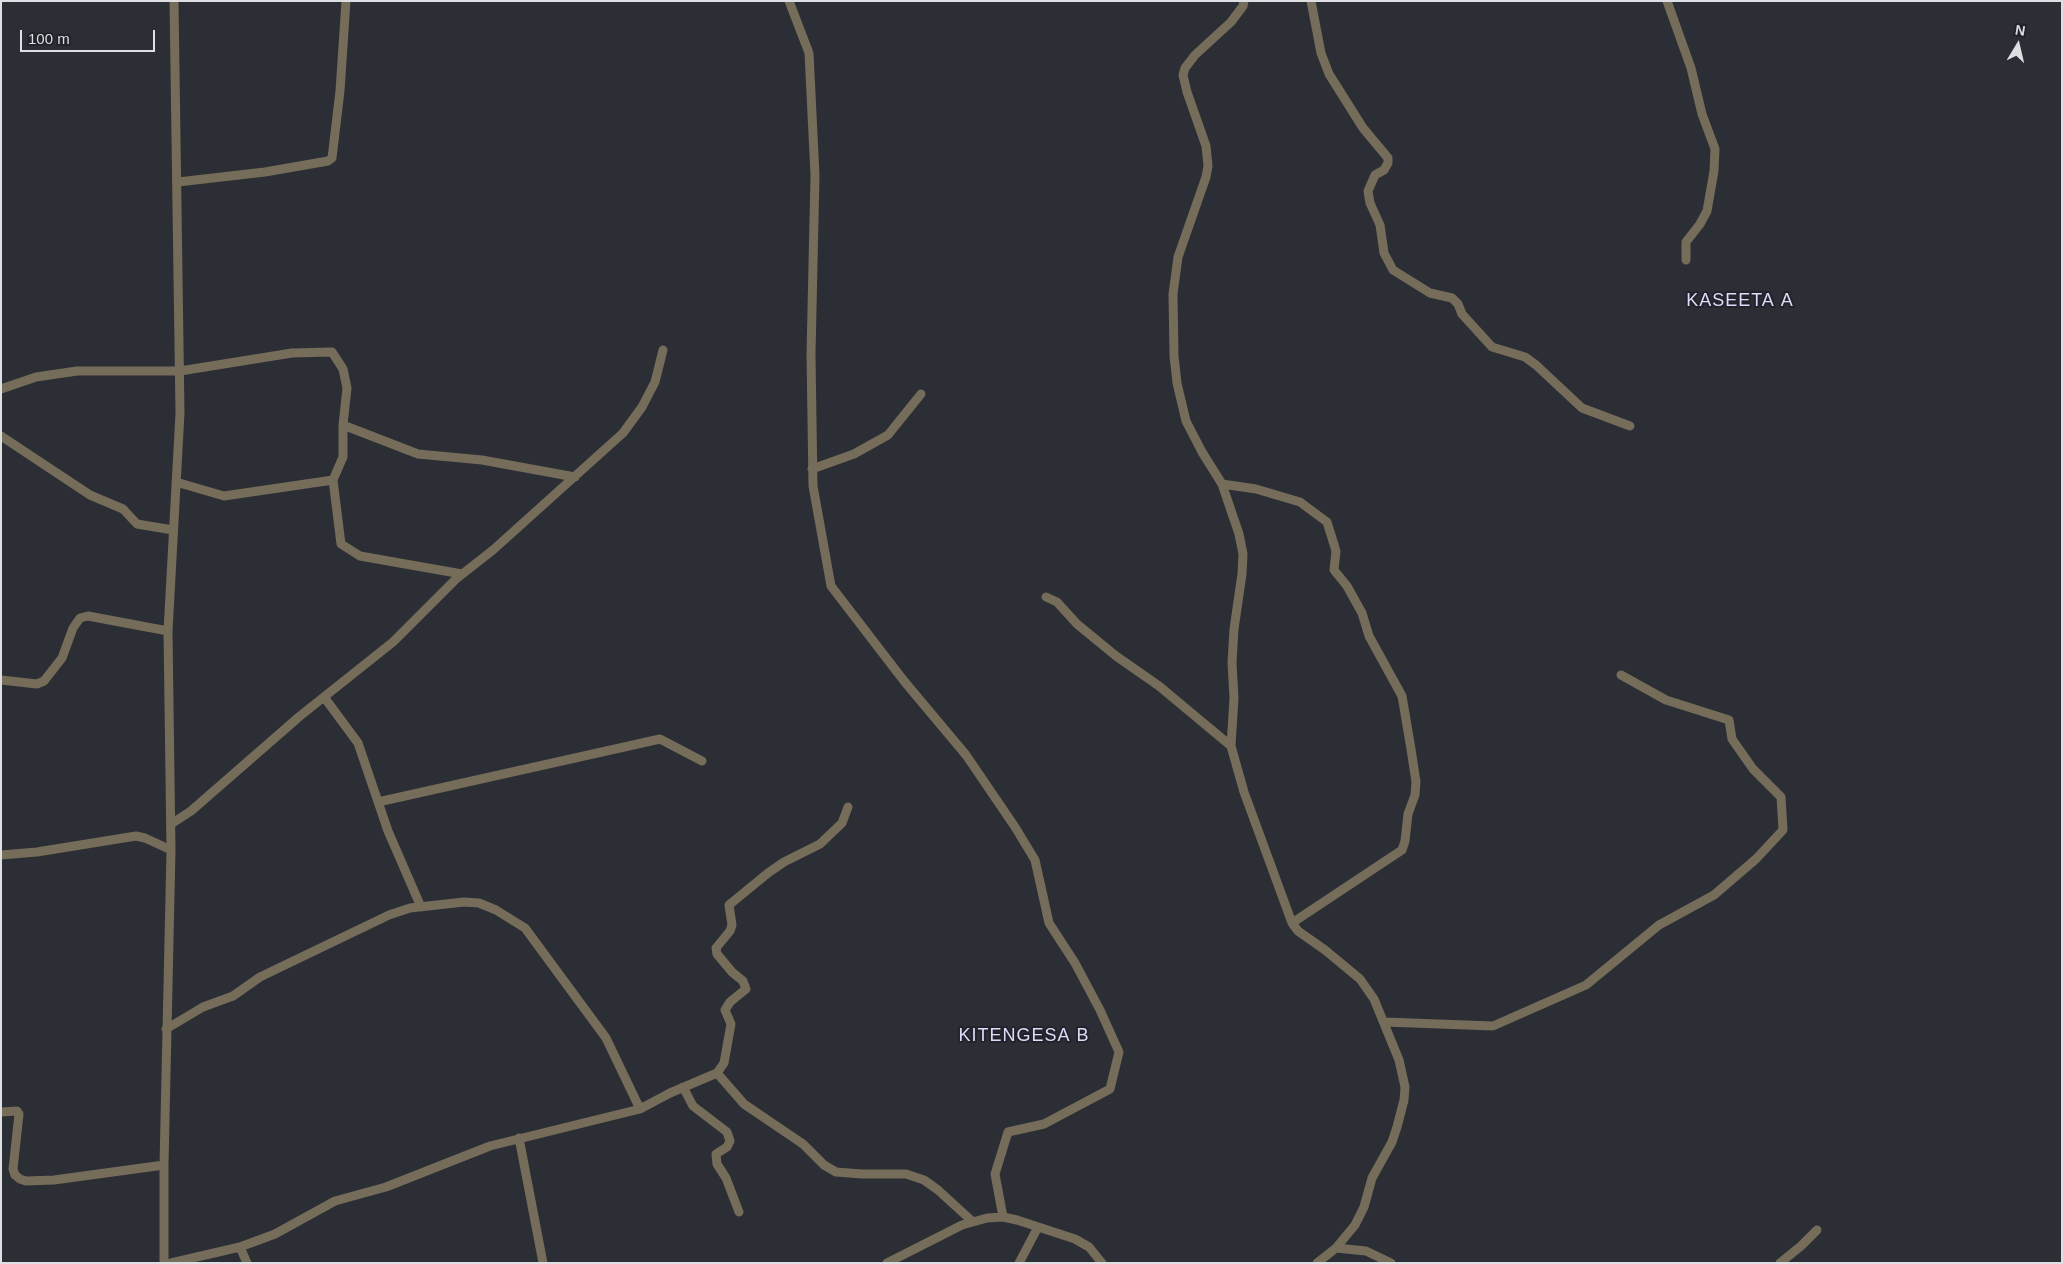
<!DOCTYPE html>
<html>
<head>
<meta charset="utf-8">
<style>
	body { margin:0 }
	#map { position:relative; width:2063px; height:1264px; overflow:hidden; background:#2b2e34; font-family:Arial,sans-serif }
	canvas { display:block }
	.frame { position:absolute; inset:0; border:2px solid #dddfe3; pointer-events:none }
	.north { position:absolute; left:1993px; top:20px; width:50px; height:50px; -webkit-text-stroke:4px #21242a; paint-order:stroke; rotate:9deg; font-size:14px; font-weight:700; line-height:20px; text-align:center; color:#dddfe3 }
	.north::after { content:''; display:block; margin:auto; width:18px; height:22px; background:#dddfe3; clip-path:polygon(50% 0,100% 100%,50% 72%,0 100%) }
	.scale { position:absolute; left:20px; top:30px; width:135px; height:22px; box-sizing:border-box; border:2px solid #dddfe3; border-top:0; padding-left:6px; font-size:15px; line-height:18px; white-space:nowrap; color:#dddfe3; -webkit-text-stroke:4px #21242a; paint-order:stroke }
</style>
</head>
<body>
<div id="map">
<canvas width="2063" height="1264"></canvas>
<div class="frame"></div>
<div class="north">N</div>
<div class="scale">100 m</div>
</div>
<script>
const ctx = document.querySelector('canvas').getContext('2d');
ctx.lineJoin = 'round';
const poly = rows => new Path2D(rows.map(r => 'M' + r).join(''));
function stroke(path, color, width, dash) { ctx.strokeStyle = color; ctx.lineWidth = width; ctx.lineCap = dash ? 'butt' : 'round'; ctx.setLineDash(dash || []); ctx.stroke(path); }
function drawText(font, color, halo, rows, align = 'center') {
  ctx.font = font + ' Arial,sans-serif'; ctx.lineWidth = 4; ctx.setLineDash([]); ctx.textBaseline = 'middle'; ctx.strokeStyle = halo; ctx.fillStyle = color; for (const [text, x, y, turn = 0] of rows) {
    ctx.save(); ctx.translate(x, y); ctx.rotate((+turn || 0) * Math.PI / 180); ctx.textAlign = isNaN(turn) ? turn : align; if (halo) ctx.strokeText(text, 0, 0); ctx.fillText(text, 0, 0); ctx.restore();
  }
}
stroke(poly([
	[789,1,809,53,815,175,811,354,813,486,831,586,904,681,966,755,1015,827,1035,860,1049,923,1075,963,1100,1010,1119,1052,1110,1089,1044,1124,1008,1132,995,1174,1003,1217],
	[1244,1,1243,6,1231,22,1195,55,1185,68,1183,75,1187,92,1206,146,1208,166,1206,177,1178,257,1173,294,1174,356,1177,383,1186,421,1202,452,1222,484,1239,534,1243,554,1242,574,1234,629,1232,663,1234,698,1231,746,1244,792,1292,923,1298,931,1325,950,1360,979,1374,999,1399,1060,1405,1087,1404,1100,1397,1127,1392,1142,1372,1178,1364,1207,1355,1225,1336,1248,1317,1263],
	[1311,1,1321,53,1329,74,1363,128,1388,158,1388,163,1384,170,1375,175,1368,191,1370,203,1380,225,1384,253,1393,270,1430,293,1452,298,1458,304,1462,314,1492,347,1525,357,1536,365,1582,408,1630,426],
	[1667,1,1691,68,1702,114,1715,149,1714,171,1707,211,1700,224,1686,242,1686,260],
	[178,182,265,172,328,161,332,158,340,91,346,1],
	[1,389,36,377,77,371,180,371,292,353,332,352,343,369,347,388,343,425,343,457,333,480,224,496,176,482],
	[343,425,418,454,482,460,575,477],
	[1,436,90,495,123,509,137,524,173,530],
	[812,469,854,454,888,435,921,394],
	[333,480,341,544,360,556,462,574],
	[1222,484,1256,489,1300,502,1327,522,1336,551,1334,570,1347,586,1362,613,1369,636,1402,696,1411,749,1416,782,1415,795,1408,814,1405,841,1402,850,1292,923],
	[1046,597,1057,602,1077,624,1116,656,1159,686,1231,746],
	[1,680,37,684,44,681,62,658,73,628,80,618,88,616,168,631],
	[324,697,358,743,388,831,421,907],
	[378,802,660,739,702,761],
	[171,824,191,811,300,716,393,642,456,579,493,550,623,433,642,407,655,382,663,350],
	[1,855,37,852,136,836,145,838,171,850],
	[1385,1022,1493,1026,1586,985,1659,925,1714,895,1756,859,1783,830,1781,797,1753,769,1732,739,1729,720,1666,700,1621,675],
	[166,1029,203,1007,233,996,260,977,389,915,410,908,464,902,479,903,496,910,525,928,606,1038,640,1109],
	[717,1073,744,1104,803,1144,824,1165,836,1172,862,1174,906,1174,924,1180,938,1190,973,1222],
	[683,1087,693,1106,727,1132,730,1141,727,1147,716,1154,717,1164,726,1178,739,1212],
	[1,1112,17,1111,19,1114,13,1169,15,1175,20,1179,26,1181,54,1180,164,1165],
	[519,1138,543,1263],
	[240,1247,247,1263],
	[1336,1248,1366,1251,1391,1263],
	[164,1263,164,1165,171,850,168,631,180,413,174,1],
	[171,1263,240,1247,275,1234,335,1201,386,1187,490,1146,640,1109,670,1093,717,1073,724,1063,731,1024,725,1010,730,1002,746,989,743,981,732,972,717,954,716,948,730,931,732,925,729,905,768,873,784,862,820,844,842,823,848,807],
	[887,1263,962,1225,987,1218,1003,1217,1017,1220,1075,1239,1089,1247,1102,1263],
	[1019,1263,1038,1227],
	[1780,1263,1801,1246,1817,1230]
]), '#756c59', 9);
ctx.letterSpacing = '1px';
drawText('18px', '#dddcfa', '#21242a', [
	["KASEETA A",1740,301],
	["KITENGESA B",1024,1036]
]);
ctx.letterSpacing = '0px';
</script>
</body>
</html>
